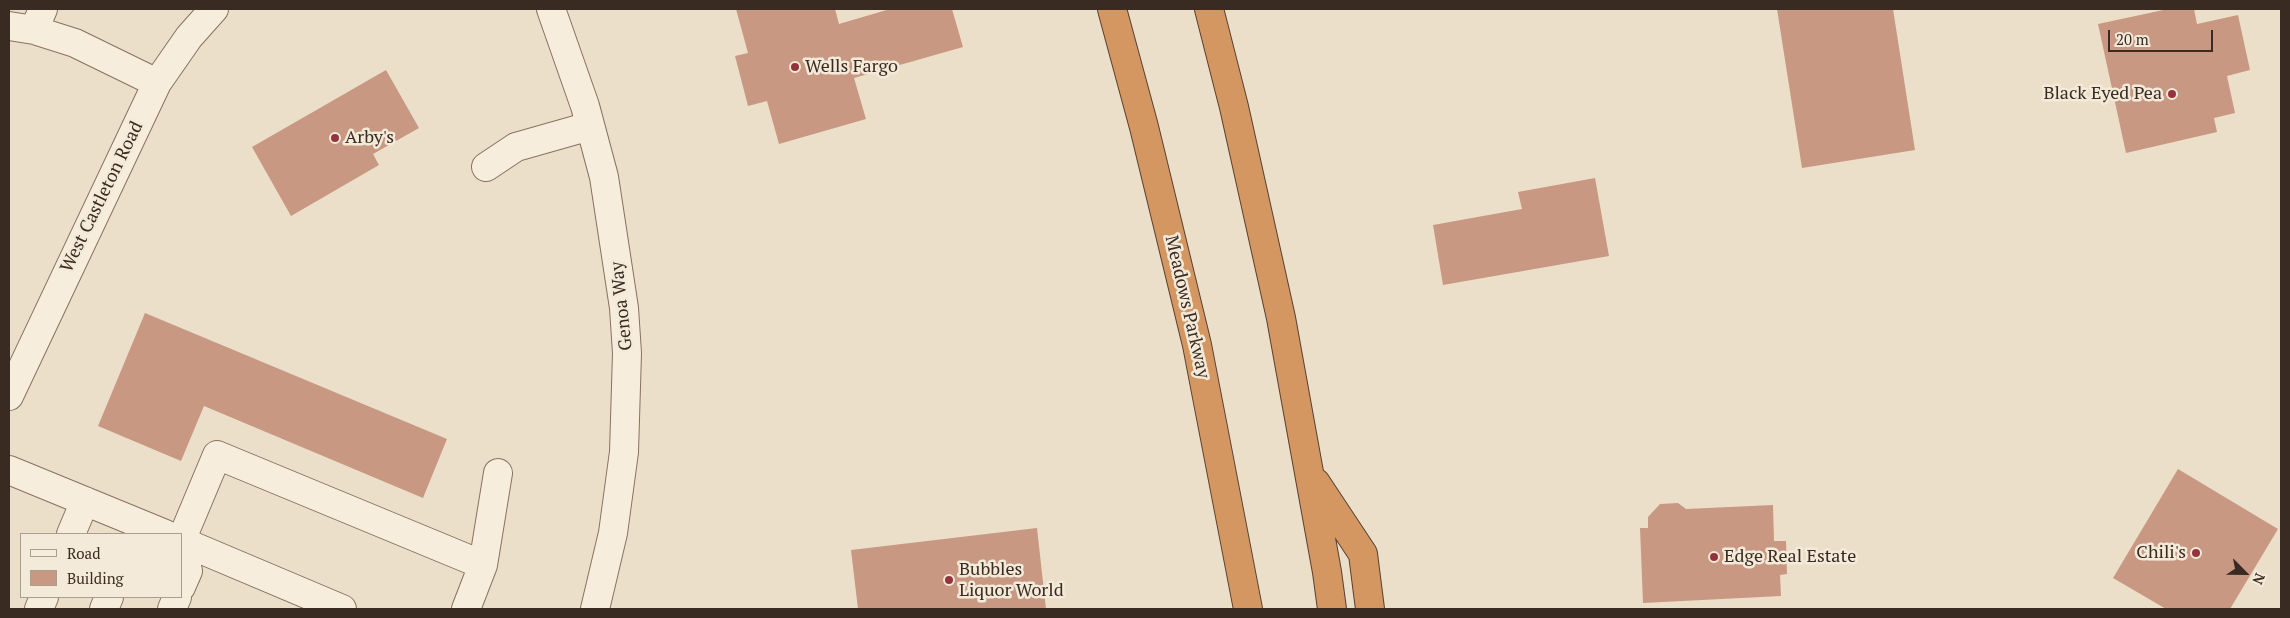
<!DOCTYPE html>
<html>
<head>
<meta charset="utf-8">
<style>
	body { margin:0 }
	#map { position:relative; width:2290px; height:618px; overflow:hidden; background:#ecdfca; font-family:"PT Serif",serif }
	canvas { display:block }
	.frame { position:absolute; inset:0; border:10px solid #3a2b22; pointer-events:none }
	.legend { position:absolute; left:20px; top:533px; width:162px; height:65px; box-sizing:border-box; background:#f4ead9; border:1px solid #aa9e90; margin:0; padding:6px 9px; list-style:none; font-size:15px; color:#3a2b22 }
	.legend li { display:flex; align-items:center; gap:10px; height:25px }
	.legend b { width:25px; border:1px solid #aa9e90 }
	.north { position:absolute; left:2220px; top:548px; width:50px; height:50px; -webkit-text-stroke:4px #f4ead9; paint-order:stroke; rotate:113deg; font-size:14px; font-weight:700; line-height:20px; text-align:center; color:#3a2b22 }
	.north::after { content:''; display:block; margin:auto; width:18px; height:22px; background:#3a2b22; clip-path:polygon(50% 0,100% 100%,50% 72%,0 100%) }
	.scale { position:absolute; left:2108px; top:30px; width:105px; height:22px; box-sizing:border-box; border:2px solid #3a2b22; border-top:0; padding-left:6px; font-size:15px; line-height:18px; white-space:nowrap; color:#3a2b22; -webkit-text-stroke:4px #f4ead9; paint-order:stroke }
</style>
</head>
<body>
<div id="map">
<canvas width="2290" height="618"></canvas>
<div class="frame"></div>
<ul class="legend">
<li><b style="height:6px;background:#f7eddd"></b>Road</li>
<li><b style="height:14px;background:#c89882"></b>Building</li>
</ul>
<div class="north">N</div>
<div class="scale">20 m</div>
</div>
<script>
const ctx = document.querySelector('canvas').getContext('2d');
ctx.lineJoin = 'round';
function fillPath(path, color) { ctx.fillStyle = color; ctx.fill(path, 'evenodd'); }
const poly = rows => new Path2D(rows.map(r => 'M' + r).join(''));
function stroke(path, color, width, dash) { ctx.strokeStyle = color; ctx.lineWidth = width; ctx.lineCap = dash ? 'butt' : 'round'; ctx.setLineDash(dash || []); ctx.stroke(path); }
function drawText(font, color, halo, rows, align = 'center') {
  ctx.font = font + ' "PT Serif",serif'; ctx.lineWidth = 5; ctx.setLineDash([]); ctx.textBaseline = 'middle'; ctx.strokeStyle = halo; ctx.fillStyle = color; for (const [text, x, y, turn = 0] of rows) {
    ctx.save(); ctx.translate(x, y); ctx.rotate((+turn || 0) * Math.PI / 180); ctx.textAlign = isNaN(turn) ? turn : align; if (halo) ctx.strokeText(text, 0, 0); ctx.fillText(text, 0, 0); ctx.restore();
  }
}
fillPath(poly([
	[736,9,835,9,839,24,890,9,952,9,963,47,854,78,866,119,779,144,767,101,748,106,735,56,748,53],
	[1777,9,1893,9,1915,150,1802,168],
	[2168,9,2194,9,2197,24,2238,15,2250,70,2227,76,2235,113,2214,118,2217,132,2126,153,2098,24],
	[386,70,419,128,373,154,379,165,291,216,252,147],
	[1595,178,1609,256,1443,285,1433,225,1522,209,1518,192],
	[145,313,447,439,423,498,204,406,181,461,98,426],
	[2178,469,2278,529,2230,609,2166,609,2113,578],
	[1678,503,1686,509,1773,505,1774,541,1786,541,1787,574,1780,575,1781,596,1643,603,1640,528,1648,528,1648,517,1660,504],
	[1037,528,1046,609,858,609,851,550]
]), '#c89882');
const minor = poly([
	[551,9,585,106,604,177,624,308,627,353,624,452,613,533,595,609],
	[9,26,34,30,75,43,157,83],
	[34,30,43,9],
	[486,167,516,147,590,126],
	[9,396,157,83,189,37,214,9],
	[9,470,165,534],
	[71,534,85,501],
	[181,541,342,609],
	[181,587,188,571,181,541,217,455,483,565],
	[39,609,44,597],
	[104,609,109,597],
	[172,609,177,597],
	[466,609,483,565,498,473]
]);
const highway = poly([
	[1112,9,1144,127,1197,345,1248,609],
	[1209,9,1234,107,1281,318,1327,572,1332,609],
	[1316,483,1363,554,1370,609]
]);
stroke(minor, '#88715f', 30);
stroke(highway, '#574033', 30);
stroke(minor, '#f7eddd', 28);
stroke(highway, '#d59761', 28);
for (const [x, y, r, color] of [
	[795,67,5,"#94333d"],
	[2172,94,5,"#94333d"],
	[335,138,5,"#94333d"],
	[2196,553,5,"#94333d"],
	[1714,557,5,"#94333d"],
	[949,580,5,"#94333d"]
]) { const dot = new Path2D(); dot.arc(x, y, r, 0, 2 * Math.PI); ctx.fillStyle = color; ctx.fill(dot); stroke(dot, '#f4ead9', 2); }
drawText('18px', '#3a2b22', '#f4ead9', [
	["Wells Fargo",805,67],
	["Black Eyed Pea",2162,94,"right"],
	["Arby's",345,138],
	["Chili's",2186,553,"right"],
	["Edge Real Estate",1724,557],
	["Bubbles",959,570],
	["Liquor World",959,591]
], 'left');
drawText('18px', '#3a2b22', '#f4ead9', [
	["West Castleton Road",102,197,-64],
	["Genoa Way",622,306,-96],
	["Meadows Parkway",1187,307,77]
]);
</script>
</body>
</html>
